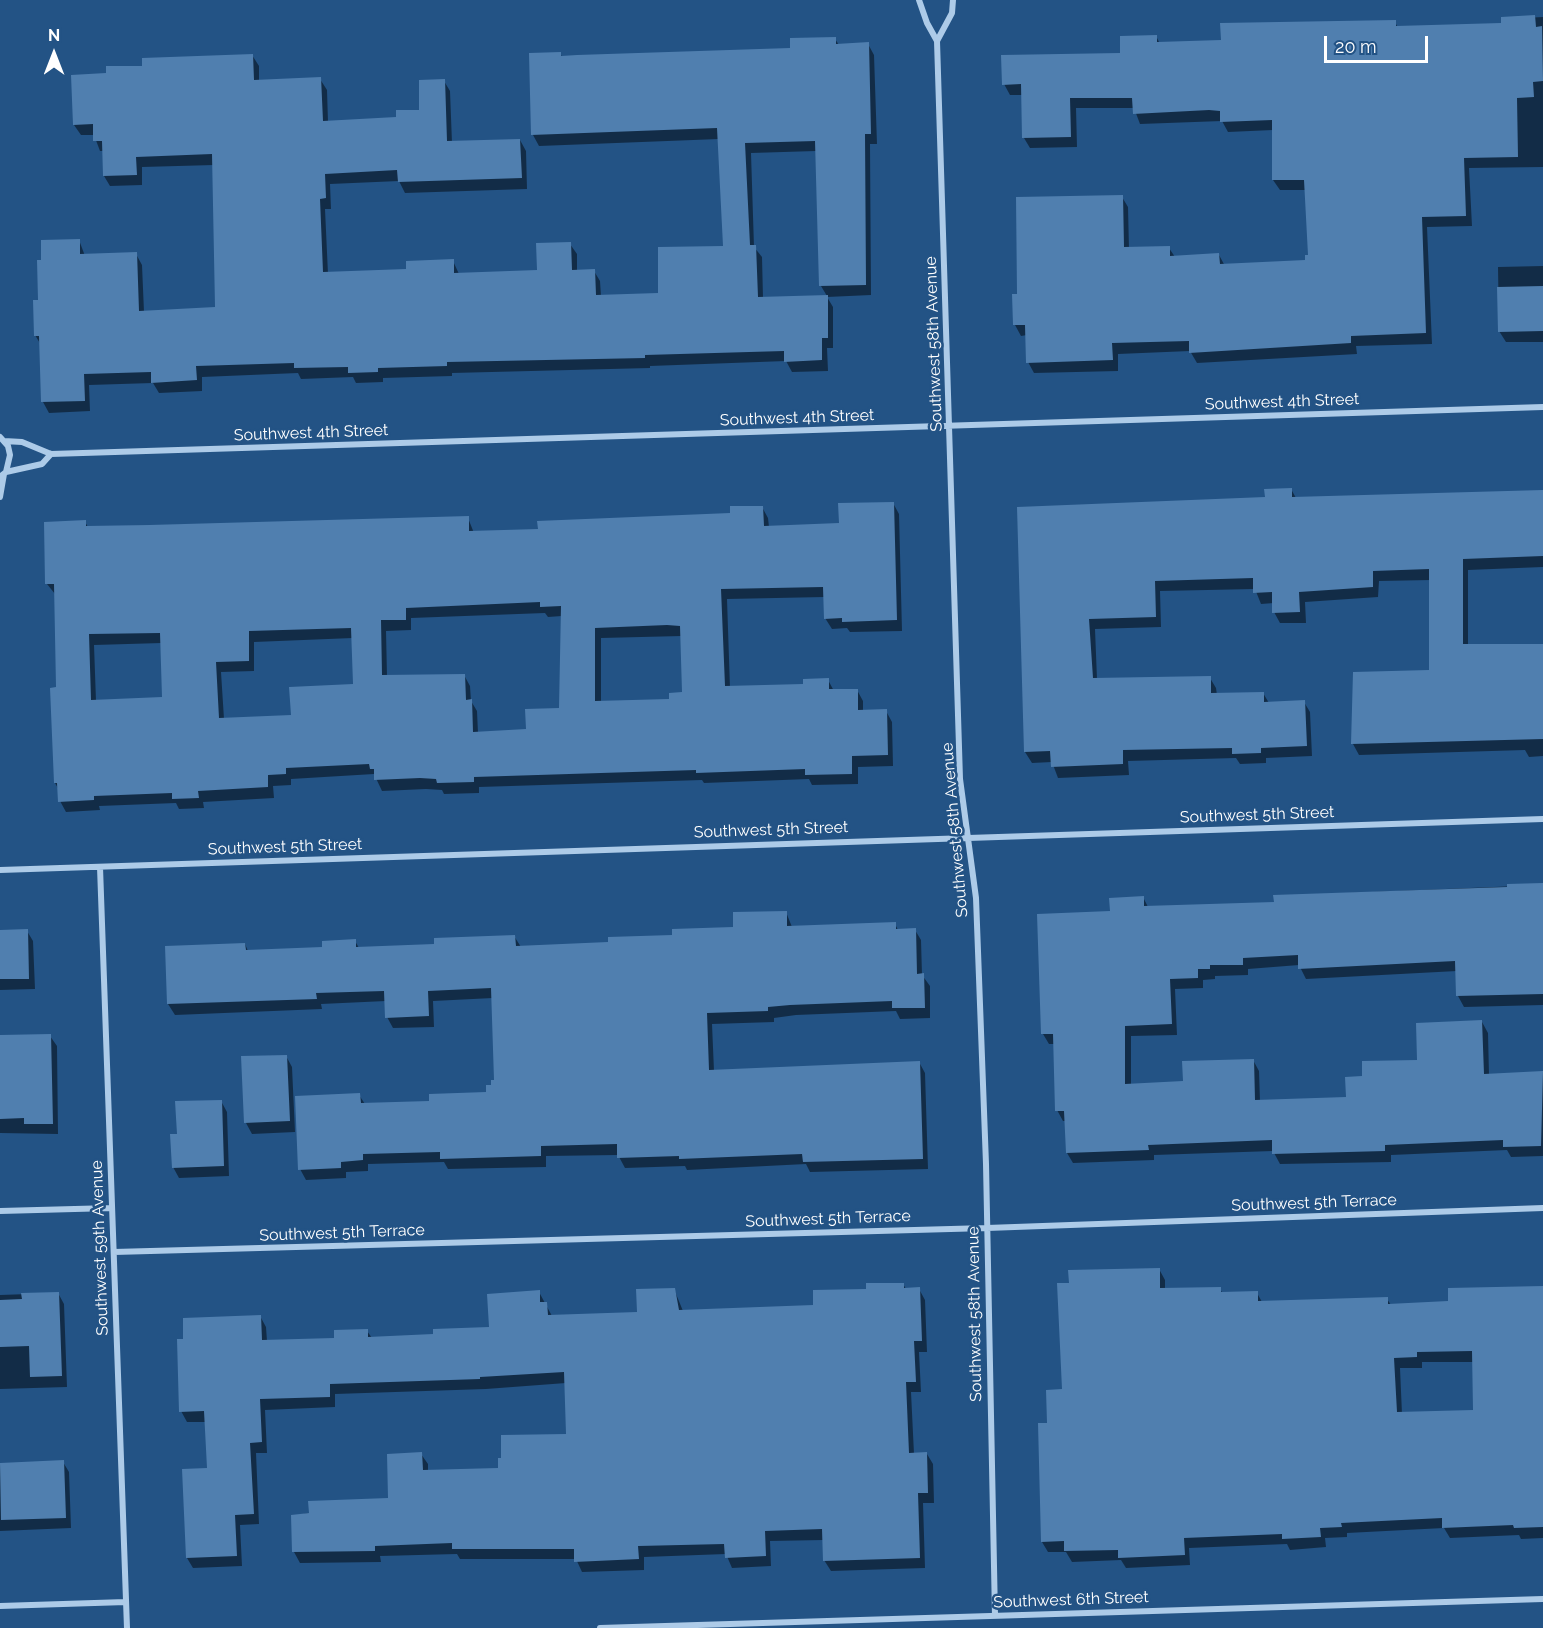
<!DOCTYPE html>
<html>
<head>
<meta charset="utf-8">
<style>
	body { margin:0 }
	#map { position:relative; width:1543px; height:1628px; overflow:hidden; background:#235385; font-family:Raleway,sans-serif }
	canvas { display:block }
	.north { position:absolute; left:24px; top:24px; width:60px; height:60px; -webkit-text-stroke:4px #235385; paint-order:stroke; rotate:0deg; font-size:16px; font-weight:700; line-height:24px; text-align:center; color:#fff }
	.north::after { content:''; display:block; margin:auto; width:21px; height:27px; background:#fff; clip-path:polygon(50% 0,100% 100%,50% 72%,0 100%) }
	.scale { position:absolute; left:1324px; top:36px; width:104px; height:27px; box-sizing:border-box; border:3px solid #fff; border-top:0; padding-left:8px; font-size:18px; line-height:21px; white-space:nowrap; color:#fff; -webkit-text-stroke:4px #235385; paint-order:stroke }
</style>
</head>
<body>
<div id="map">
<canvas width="1543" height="1628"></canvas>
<div class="north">N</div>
<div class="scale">20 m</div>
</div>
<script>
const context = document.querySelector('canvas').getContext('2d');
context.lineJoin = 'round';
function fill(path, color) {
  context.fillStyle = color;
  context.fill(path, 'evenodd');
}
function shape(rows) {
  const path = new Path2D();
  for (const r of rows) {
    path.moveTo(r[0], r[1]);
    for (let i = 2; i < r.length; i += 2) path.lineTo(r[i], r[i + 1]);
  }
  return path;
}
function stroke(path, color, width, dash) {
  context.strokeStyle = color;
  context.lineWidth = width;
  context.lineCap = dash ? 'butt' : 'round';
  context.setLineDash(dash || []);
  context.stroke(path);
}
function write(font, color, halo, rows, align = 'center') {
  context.font = font + ' Raleway,sans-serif';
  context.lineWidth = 5;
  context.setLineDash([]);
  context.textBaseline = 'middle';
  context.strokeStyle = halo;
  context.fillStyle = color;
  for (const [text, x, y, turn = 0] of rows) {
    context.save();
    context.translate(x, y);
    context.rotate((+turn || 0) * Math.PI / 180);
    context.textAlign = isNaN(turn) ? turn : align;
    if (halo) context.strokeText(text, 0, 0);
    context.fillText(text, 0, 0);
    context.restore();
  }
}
const shadow = shape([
	[1543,17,1543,167,1469,168,1472,226,1427,227,1432,344,1356,346,1357,354,1197,363,1190,351,1118,354,1118,371,1034,373,1028,362,1027,335,1021,336,1015,325,1019,296,1122,197,1128,207,1129,249,1169,248,1175,257,1219,255,1225,266,1307,261,1309,256,1306,190,1280,190,1273,180,1273,130,1228,132,1222,121,1140,124,1134,108,1076,108,1077,147,1030,148,1024,138,1023,95,1010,95,1004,84,1122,55,1156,36,1160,44,1222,42,1395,22,1398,28,1503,24,1503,19],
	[835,39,839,45,868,44,874,55,877,144,870,144,871,295,827,297,833,307,833,348,827,348,828,371,792,372,786,361,650,366,650,368,452,373,452,376,383,378,383,382,356,383,353,377,301,379,298,373,202,377,202,391,159,393,153,383,89,385,90,411,49,413,43,402,41,345,35,335,40,301,79,240,85,256,136,254,142,265,144,312,217,308,214,165,142,167,142,185,110,186,104,176,104,151,100,151,94,135,81,135,74,125,108,75,144,67,252,55,259,66,259,81,320,79,327,90,328,122,397,118,421,111,444,81,450,91,452,143,520,140,526,151,527,189,405,193,399,181,330,184,331,209,325,209,328,274,407,271,453,261,459,274,538,271,570,244,577,254,577,271,594,271,600,281,601,296,660,295,725,247,719,139,539,146,533,135,531,54,560,53,562,57,791,49],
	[816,151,821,286,827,296,763,298,762,257,754,247,751,153],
	[1543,266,1543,342,1506,342,1499,331,1498,267],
	[1291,489,1296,498,1543,491,1543,567,1468,570,1468,646,1543,646,1543,756,1529,757,1525,750,1359,755,1353,744,1354,673,1431,672,1431,580,1379,581,1378,597,1305,602,1306,623,1280,623,1274,612,1274,603,1261,604,1255,589,1160,591,1161,627,1095,629,1097,679,1210,678,1216,688,1217,695,1263,693,1269,703,1304,702,1310,712,1312,756,1266,758,1266,763,1240,764,1236,758,1128,761,1129,775,1058,778,1052,762,1032,763,1025,752,1018,508,1266,499],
	[893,503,899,514,902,631,850,632,847,628,832,629,825,618,825,597,727,599,730,688,804,685,828,680,834,691,857,690,863,701,863,711,886,711,892,722,893,766,858,767,858,784,812,785,809,779,704,783,702,780,479,787,479,793,444,794,442,790,426,789,382,791,374,774,291,779,291,785,273,786,274,798,203,802,204,808,179,809,176,803,99,806,100,810,66,812,60,801,59,790,55,783,58,689,55,594,47,584,85,522,88,527,468,518,474,533,539,531,732,515,762,507,768,518,769,527,841,524],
	[545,613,548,617,562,616,560,709,527,731,478,733,477,711,471,701,470,686,464,675,387,676,386,631,411,630,411,618],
	[682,636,683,694,671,700,601,702,601,638],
	[353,638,354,685,293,717,224,719,221,672,254,671,254,642],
	[162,643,164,699,96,701,94,645],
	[1543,885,1543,1005,1464,1007,1458,996,1457,971,1306,979,1299,965,1248,969,1248,975,1215,976,1215,979,1203,980,1203,988,1175,989,1177,1035,1131,1036,1131,1085,1184,1082,1253,1060,1259,1071,1260,1101,1347,1098,1364,1078,1419,1061,1482,1022,1488,1033,1489,1075,1543,1072,1543,1156,1511,1157,1507,1150,1391,1155,1391,1162,1280,1164,1273,1151,1154,1155,1154,1160,1073,1163,1067,1153,1066,1121,1063,1121,1057,1110,1055,1044,1049,1044,1043,1034,1111,912,1143,897,1148,907,1275,904,1275,896],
	[786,912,792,927,895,924,898,930,915,930,921,940,922,975,930,986,930,1018,900,1019,896,1011,796,1015,774,1018,774,1022,712,1024,714,1071,919,1062,925,1073,928,1169,810,1172,806,1164,687,1170,685,1166,625,1168,618,1155,546,1156,546,1167,448,1169,444,1162,368,1164,368,1171,346,1172,346,1178,306,1180,300,1169,359,1095,365,1104,431,1103,488,1093,495,1082,493,998,433,1001,434,1027,393,1028,387,1017,386,1001,321,1004,322,1009,175,1015,168,1004,245,944,248,951,324,948,355,941,359,948,435,945,514,936,521,947,609,944,735,929],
	[27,931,33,941,35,989,0,990,0,932],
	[50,1036,57,1046,58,1134,0,1133,0,1037],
	[286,1056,292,1067,295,1132,252,1134,246,1123],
	[221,1101,227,1112,229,1176,179,1178,173,1167,178,1136],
	[1159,1269,1165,1280,1165,1290,1220,1289,1223,1294,1257,1293,1262,1302,1387,1299,1391,1305,1450,1303,1543,1286,1543,1538,1521,1539,1519,1535,1450,1538,1444,1528,1347,1533,1347,1537,1325,1538,1326,1547,1290,1550,1287,1544,1189,1548,1190,1565,1126,1568,1121,1560,1072,1562,1066,1552,1048,1552,1042,1542,1049,1424,1064,1391,1070,1284],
	[1422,1362,1474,1362,1475,1412,1402,1414,1400,1368,1422,1368],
	[903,1284,906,1289,919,1289,925,1300,927,1352,919,1352,921,1392,911,1392,914,1454,927,1454,933,1464,934,1503,923,1503,925,1568,831,1571,824,1560,824,1540,770,1541,771,1566,732,1568,726,1554,644,1557,644,1570,582,1572,576,1559,460,1559,457,1554,380,1556,381,1562,300,1563,294,1552,292,1516,389,1499,421,1454,428,1464,428,1472,500,1469,567,1436,566,1383,486,1389,335,1394,335,1407,265,1410,267,1453,256,1453,259,1524,240,1525,242,1566,193,1568,187,1558,209,1470,206,1422,187,1422,181,1411,260,1316,266,1327,267,1341,335,1339,367,1331,372,1338,434,1336,490,1329,539,1292,552,1316,639,1313,674,1289,683,1311,815,1306,868,1290],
	[58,1293,64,1304,67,1387,0,1389,0,1295],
	[63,1462,69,1472,71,1528,0,1531,0,1464]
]);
const building = shape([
	[1535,15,1536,27,1542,26,1543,81,1533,82,1534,97,1517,98,1518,157,1464,158,1466,216,1422,217,1426,333,1351,336,1351,343,1189,353,1189,341,1112,343,1113,360,1026,363,1025,325,1013,325,1012,294,1017,294,1016,197,1123,195,1124,247,1170,246,1170,256,1219,253,1220,264,1305,260,1305,255,1308,255,1304,180,1272,180,1272,120,1220,122,1220,111,1209,110,1133,114,1132,98,1070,98,1071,137,1022,138,1021,84,1002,85,1001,55,1120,53,1120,36,1157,35,1157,42,1221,40,1220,23,1396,20,1396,26,1501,23,1501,17],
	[836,37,836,44,869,42,871,134,865,134,866,285,819,286,815,141,745,143,750,245,756,245,758,297,828,295,828,338,822,338,822,360,784,362,784,351,645,355,645,358,447,362,447,366,378,368,378,372,348,373,348,367,294,368,294,363,196,366,197,380,151,383,151,372,84,374,85,401,41,402,39,336,34,336,33,300,38,300,37,260,41,260,41,240,80,239,80,254,137,252,139,311,215,307,212,154,136,157,137,175,103,176,102,141,93,141,93,124,73,125,71,75,106,73,106,66,142,66,142,58,253,54,254,80,321,77,323,121,396,117,396,110,419,110,419,80,445,79,447,141,520,139,522,178,398,182,397,170,325,174,326,198,320,199,323,272,406,269,406,261,454,259,454,273,537,270,536,243,571,242,572,270,595,269,596,295,658,293,658,247,723,246,717,128,531,135,529,53,561,52,561,56,577,55,790,48,790,38],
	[1543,286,1543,331,1498,332,1497,287],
	[1292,488,1292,497,1543,490,1543,556,1463,559,1463,644,1543,644,1543,739,1351,744,1353,672,1429,670,1429,569,1373,571,1373,587,1299,592,1300,612,1272,613,1272,592,1253,593,1253,578,1155,581,1156,617,1089,619,1093,678,1211,676,1211,693,1264,692,1264,702,1305,700,1307,746,1261,748,1261,753,1232,754,1232,748,1123,750,1123,764,1051,767,1050,751,1024,752,1017,507,1265,497,1264,489],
	[894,502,897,620,842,622,842,618,824,619,823,587,721,589,725,686,803,684,803,679,829,678,829,689,858,689,858,710,887,709,888,755,852,756,852,774,805,775,805,769,696,773,696,770,474,777,474,782,437,783,436,779,420,778,374,780,374,769,370,769,369,764,286,768,286,774,268,775,268,787,198,791,199,798,172,799,172,793,94,796,94,800,58,802,57,783,54,783,50,688,56,687,54,584,45,584,44,522,86,520,86,526,149,525,469,516,469,531,538,529,537,521,730,513,730,506,763,506,764,526,839,523,838,503],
	[540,602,540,607,561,606,559,708,525,709,526,729,473,732,472,699,466,700,465,674,382,675,381,620,406,620,406,608],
	[667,625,680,626,682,692,669,693,669,699,595,701,595,628],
	[351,628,353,684,289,687,291,715,219,718,216,662,249,661,249,631],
	[160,633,162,697,91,700,89,634],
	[1543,883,1543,994,1456,996,1455,961,1298,969,1298,955,1243,958,1243,965,1210,965,1210,969,1198,969,1198,978,1170,979,1172,1024,1125,1026,1125,1084,1183,1081,1182,1061,1254,1059,1255,1100,1346,1097,1345,1077,1362,1076,1362,1061,1417,1060,1416,1023,1482,1020,1484,1074,1543,1071,1541,1146,1503,1147,1503,1140,1385,1145,1385,1151,1272,1154,1272,1140,1148,1145,1149,1150,1066,1153,1064,1111,1055,1111,1053,1034,1041,1034,1037,914,1110,911,1109,898,1144,896,1144,906,1274,902,1273,895,1507,887,1507,884],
	[787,911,787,926,896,922,896,929,916,928,917,974,924,973,925,1008,892,1008,892,1001,790,1005,768,1007,768,1011,707,1013,709,1070,920,1061,923,1159,803,1162,802,1154,679,1159,679,1156,617,1158,617,1144,541,1146,541,1156,440,1159,440,1152,363,1154,363,1160,341,1162,341,1168,298,1170,295,1096,360,1093,361,1103,429,1101,429,1094,486,1092,486,1085,491,1085,491,1080,494,1080,491,988,428,991,429,1016,385,1018,384,991,316,993,317,999,167,1004,165,946,245,943,246,950,322,947,322,941,356,939,356,947,434,944,434,938,515,935,516,946,608,942,608,937,672,935,672,929,733,927,733,912],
	[28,929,29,979,0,979,0,930],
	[51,1034,53,1124,24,1124,24,1118,0,1119,0,1035],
	[287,1055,290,1121,244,1123,241,1056],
	[222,1100,224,1166,172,1168,170,1134,177,1134,175,1101],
	[1160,1268,1160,1288,1221,1287,1221,1292,1258,1291,1258,1301,1388,1297,1388,1304,1448,1301,1448,1288,1543,1286,1543,1527,1514,1528,1513,1525,1442,1528,1442,1518,1341,1523,1342,1527,1320,1528,1321,1537,1282,1539,1282,1534,1184,1538,1185,1555,1118,1558,1118,1550,1064,1551,1064,1541,1041,1542,1038,1423,1047,1423,1046,1390,1062,1389,1057,1283,1069,1283,1068,1270],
	[1472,1351,1473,1410,1397,1412,1394,1358,1417,1357,1417,1352],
	[866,1283,904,1283,904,1288,920,1287,922,1341,914,1341,916,1382,906,1382,909,1453,927,1452,928,1493,918,1493,920,1558,823,1561,822,1529,765,1531,766,1556,725,1558,724,1544,638,1546,639,1559,574,1562,574,1549,452,1549,452,1543,375,1546,375,1551,292,1552,291,1515,309,1513,308,1501,388,1498,387,1454,422,1452,423,1470,498,1468,498,1458,501,1458,501,1435,566,1434,564,1372,480,1377,480,1379,330,1384,330,1397,260,1399,262,1442,250,1443,254,1514,235,1515,237,1556,186,1558,182,1469,207,1468,204,1411,179,1412,177,1339,183,1339,183,1318,261,1315,262,1340,334,1338,334,1330,368,1329,368,1337,433,1334,433,1329,489,1327,487,1294,540,1290,540,1302,547,1302,548,1315,637,1312,636,1289,675,1288,679,1310,813,1305,813,1290,866,1289],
	[59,1292,62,1376,30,1377,29,1346,0,1347,0,1300,22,1299,21,1293],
	[64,1460,66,1518,1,1520,0,1463]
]);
const street = shape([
	[919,0,927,23,937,41,960,779,976,898,986,1164,995,1616],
	[937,41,952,13,953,0],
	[0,437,8,446,10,455,6,472,0,477],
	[4,441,22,442,51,454,1543,407],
	[6,472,42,464,51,454],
	[0,497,4,474],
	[100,867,127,1628],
	[0,870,1543,819],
	[0,1211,112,1208],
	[114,1252,987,1228,1543,1208],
	[0,1606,126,1602],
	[600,1628,1543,1599]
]);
const streetNames = [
	["Southwest 58th Avenue",934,344,-92],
	["Southwest 4th Street",1282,402,-2],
	["Southwest 4th Street",797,418,-2],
	["Southwest 4th Street",311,433,-2],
	["Southwest 5th Street",1257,815,-2],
	["Southwest 5th Street",771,830,-2],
	["Southwest 58th Avenue",955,830,-95],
	["Southwest 5th Street",285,847,-2],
	["Southwest 5th Terrace",1314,1203,-2],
	["Southwest 5th Terrace",828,1219,-2],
	["Southwest 5th Terrace",342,1233,-2],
	["Southwest 59th Avenue",100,1248,-92],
	["Southwest 58th Avenue",975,1314,-91],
	["Southwest 6th Street",1071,1600,-2]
];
fill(shadow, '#0007');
fill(building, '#507faf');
stroke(street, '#adcbe8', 6);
write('16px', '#fff', '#235385', streetNames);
</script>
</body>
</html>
